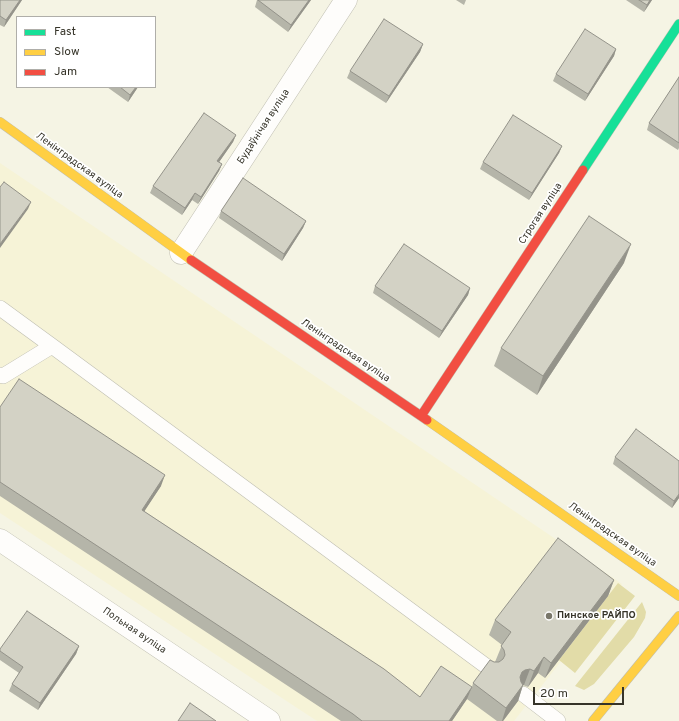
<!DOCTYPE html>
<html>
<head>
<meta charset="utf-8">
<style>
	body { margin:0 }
	#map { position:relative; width:679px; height:721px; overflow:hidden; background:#f5f4e4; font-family:Overpass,sans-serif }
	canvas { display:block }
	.legend { position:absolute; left:16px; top:16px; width:140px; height:72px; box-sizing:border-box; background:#fff; border:1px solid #afaea9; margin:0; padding:5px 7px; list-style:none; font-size:12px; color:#363429 }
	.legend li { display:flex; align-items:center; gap:8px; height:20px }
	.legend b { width:20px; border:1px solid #afaea9 }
	.scale { position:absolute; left:533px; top:687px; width:91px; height:18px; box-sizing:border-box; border:2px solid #363429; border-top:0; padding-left:5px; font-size:12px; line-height:14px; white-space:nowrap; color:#363429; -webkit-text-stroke:3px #fff; paint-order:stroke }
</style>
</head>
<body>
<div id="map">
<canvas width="679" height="721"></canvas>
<ul class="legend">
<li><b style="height:5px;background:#16e098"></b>Fast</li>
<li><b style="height:5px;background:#ffcf43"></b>Slow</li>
<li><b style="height:5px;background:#f24e42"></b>Jam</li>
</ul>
<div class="scale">20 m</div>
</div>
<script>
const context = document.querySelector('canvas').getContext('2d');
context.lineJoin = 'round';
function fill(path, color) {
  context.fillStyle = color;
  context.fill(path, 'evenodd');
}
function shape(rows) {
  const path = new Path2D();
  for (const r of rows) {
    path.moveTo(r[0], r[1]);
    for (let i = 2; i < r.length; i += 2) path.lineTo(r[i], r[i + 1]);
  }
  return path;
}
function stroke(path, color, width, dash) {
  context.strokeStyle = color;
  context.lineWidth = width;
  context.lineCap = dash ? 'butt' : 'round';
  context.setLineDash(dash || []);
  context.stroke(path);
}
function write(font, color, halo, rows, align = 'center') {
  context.font = font + ' Overpass,sans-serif';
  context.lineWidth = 3.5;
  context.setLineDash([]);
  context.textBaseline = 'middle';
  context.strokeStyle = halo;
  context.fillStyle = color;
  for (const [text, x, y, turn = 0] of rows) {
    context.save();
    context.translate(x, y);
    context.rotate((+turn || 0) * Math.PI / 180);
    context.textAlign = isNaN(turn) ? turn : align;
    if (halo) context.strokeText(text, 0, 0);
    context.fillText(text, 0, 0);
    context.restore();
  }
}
const built = shape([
	[0,163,622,584,514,721,317,721,0,513]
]);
const green = shape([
	[618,583,635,596,575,673,559,660],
	[642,602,646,612,645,618,634,637,594,684,584,690,575,686]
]);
const lane = shape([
	[0,308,52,346,490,669],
	[0,375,3,376,52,346],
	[523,694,558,721]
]);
const street = shape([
	[181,253,346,0],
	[0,540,269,721]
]);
const fast = shape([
	[583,170,679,24]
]);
const slow = shape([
	[0,122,191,260],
	[427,420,679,596],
	[593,721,679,616]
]);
const jam = shape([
	[191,260,427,420],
	[421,416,583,170]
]);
const wall = shape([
	[0,0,22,0,4,27,0,25],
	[257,0,311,0,288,32,255,7],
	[456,0,466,0,464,5],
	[626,0,652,0,644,12],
	[423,44,420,52,386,103,347,78,350,71],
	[616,49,614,56,585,101,553,81,556,74],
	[679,77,679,148,678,150,647,130,649,123],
	[107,87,138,87,128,102],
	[236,135,233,142,219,162,222,164,219,171,198,204,192,200,182,215,150,193,153,186],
	[562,146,559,153,529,200,480,169,483,162],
	[221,211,306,221,303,228,282,261,219,218],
	[624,263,537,395,494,366,501,348],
	[375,286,470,288,468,295,439,338,373,293],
	[0,407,161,486,144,511,420,697,472,687,473,683,494,662,495,662,502,645,489,635,495,620,614,580,608,596,545,678,538,673,528,687,523,685,518,701,503,721,497,721,467,699,452,721,341,721,0,496],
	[615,457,679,498,672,508,613,464],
	[79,646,76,654,38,710,9,691,12,684,19,673,0,660,0,651]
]);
const shadedWall = shape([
	[20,0,22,0,4,27,6,20],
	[309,0,311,0,288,32,291,25],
	[650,0,652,0,644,12,647,5],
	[423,44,420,52,386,103,389,96],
	[616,49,614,56,585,101,588,94],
	[136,87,138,87,128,102,130,95],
	[236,135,233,142,215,168,217,161],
	[562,146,559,153,529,200,532,193],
	[222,164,219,171,198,204,201,197],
	[195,193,192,200,182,215,185,208],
	[31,202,28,209,0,248,0,244],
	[306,221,303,228,282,261,284,254],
	[631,244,624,263,537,395,543,376],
	[470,288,468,295,439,338,442,331],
	[165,475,161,486,138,521,142,510],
	[679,494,679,498,672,508,674,501],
	[614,580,608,596,545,678,551,663],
	[79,646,76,654,38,710,40,703],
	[544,657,538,673,528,687,534,671],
	[530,669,524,685,519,686,516,688,522,672,525,670],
	[523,685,518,701,503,721,502,721,506,708],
	[472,687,467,699,452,721,449,721]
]);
const building = shape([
	[0,0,20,0,6,20,0,16,0,0],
	[258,0,309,0,291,25,258,0],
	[639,0,650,0,647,5,639,0],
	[384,19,423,44,389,96,350,71,384,19],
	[585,29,616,49,588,94,556,74,585,29],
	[679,77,679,143,649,123,679,77],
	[120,87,136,87,130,95,120,87],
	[204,113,236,135,217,161,222,164,201,197,195,193,185,208,153,186,204,113],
	[513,115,562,146,532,193,483,162,513,115],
	[243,178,306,221,284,254,221,211,243,178],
	[4,182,31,202,0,244,0,187,4,182],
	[589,216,631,244,543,376,501,348,589,216],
	[404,244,470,288,442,331,375,286,404,244],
	[19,379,165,475,142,510,384,669,420,697,441,666,472,687,449,721,362,721,353,714,0,482,0,407,19,379],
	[636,429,679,461,679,494,674,501,615,457,636,429],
	[558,538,614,580,551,663,544,657,534,671,530,669,525,670,522,672,520,677,521,682,523,685,506,708,473,683,490,660,494,662,499,662,503,659,505,655,504,650,501,646,511,632,495,620,558,538],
	[27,611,79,646,40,703,12,684,23,667,0,651,0,649,27,611],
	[190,703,216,721,178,721,190,703]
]);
const markers = [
	[549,616,4,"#79776a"]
];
const streetNames = [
	["Будаўнічая вуліца",264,127,-57],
	["Ленінградская вуліца",79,166,36],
	["Строгая вуліца",541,214,-57],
	["Ленінградская вуліца",345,351,34],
	["Ленінградская вуліца",612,535,35],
	["Польная вуліца",134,631,34]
];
const poiNames = [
	["Пинское РАЙПО",557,616]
];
fill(built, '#f6f3d7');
fill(green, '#e2dca8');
stroke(lane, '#bfbeb1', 16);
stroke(street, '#bfbeb1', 23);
stroke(fast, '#bfbeb1', 10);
stroke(slow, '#bfbeb1', 10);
stroke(jam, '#bfbeb1', 10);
stroke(lane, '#fefdfb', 15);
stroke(street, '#fefdfb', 22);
stroke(fast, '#16e098', 9);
stroke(slow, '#ffcf43', 9);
stroke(jam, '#f24e42', 9);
fill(wall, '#b5b5a9');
fill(shadedWall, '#94938a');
fill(building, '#d3d2c5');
stroke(building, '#94938a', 1);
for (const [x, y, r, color] of markers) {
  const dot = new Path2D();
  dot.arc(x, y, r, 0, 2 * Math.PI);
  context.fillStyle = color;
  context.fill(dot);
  stroke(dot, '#fff', 1.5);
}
write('10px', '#363429', '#fff', streetNames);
write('bold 10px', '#363429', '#fff', poiNames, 'left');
</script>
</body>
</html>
